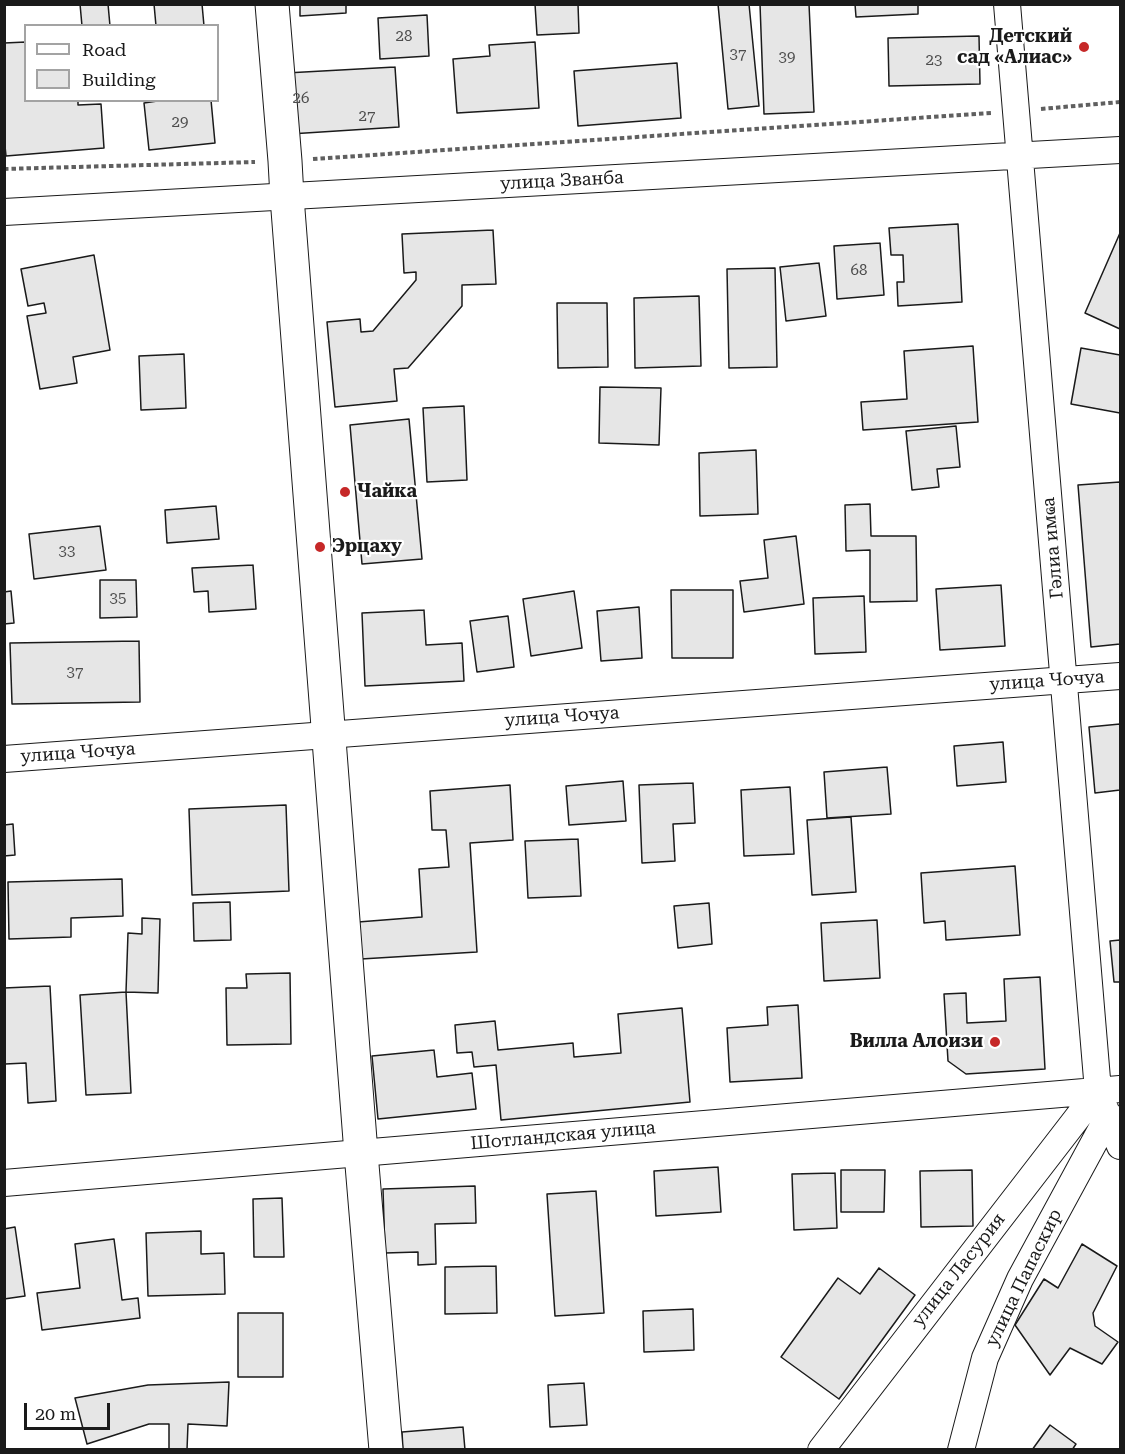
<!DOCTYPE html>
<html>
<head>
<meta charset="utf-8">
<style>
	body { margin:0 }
	#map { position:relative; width:1125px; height:1454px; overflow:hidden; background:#fff; font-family:"Roboto Serif",serif }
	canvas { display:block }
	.frame { position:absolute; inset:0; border:6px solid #1a1a1a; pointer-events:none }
	.legend { position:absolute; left:24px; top:24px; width:195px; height:78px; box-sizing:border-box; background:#fff; border:2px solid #a3a3a3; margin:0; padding:8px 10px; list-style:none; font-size:18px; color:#1a1a1a }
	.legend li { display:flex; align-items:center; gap:12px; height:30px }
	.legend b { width:30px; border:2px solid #a3a3a3 }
	.scale { position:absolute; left:24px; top:1403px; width:86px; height:27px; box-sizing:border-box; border:3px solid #1a1a1a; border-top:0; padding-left:8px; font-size:18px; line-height:21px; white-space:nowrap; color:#1a1a1a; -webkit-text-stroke:4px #fff; paint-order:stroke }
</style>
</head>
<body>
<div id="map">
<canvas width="1125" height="1454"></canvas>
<div class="frame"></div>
<ul class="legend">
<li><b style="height:8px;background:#fff"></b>Road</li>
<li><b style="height:16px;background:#e6e6e6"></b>Building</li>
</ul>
<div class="scale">20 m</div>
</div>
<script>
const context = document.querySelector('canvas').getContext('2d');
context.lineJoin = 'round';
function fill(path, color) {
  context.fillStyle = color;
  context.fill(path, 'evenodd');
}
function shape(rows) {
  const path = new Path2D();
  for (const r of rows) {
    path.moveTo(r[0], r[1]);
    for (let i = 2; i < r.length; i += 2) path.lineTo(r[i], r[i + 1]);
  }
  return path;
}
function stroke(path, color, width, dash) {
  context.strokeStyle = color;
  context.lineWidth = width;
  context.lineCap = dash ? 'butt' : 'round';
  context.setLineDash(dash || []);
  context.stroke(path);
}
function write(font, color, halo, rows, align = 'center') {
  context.font = font + ' "Roboto Serif",serif';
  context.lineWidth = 4.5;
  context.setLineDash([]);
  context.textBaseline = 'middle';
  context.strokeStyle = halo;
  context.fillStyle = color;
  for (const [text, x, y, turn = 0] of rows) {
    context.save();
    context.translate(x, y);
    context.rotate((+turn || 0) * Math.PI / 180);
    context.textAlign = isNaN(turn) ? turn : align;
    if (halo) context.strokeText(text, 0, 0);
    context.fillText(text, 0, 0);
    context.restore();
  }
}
const building = shape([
	[80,4,108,4,110,26,82,26,80,4],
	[154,4,202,4,204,26,156,26,154,4],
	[300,4,346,4,346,13,300,16,300,4],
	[535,4,578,4,579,33,537,35,535,4],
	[718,4,749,4,759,106,728,109,718,4],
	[760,4,809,4,814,112,764,114,760,4],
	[855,4,918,4,918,14,856,17,855,4],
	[427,15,429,56,380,59,378,18,427,15],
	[979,36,980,84,889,86,888,38,979,36],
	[26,42,26,100,78,100,78,105,101,104,104,148,6,156,4,136,4,43,26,42],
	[535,42,539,108,457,113,453,59,490,56,489,45,535,42],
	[677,63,681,118,578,126,574,71,677,63],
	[395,67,399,127,290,134,286,73,395,67],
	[211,100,215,143,149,150,144,103,164,100,211,100],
	[958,224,962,302,898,306,897,282,904,282,903,255,891,255,889,228,958,224],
	[493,230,496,284,462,285,462,306,408,368,394,369,397,401,335,407,327,322,360,319,361,332,373,331,416,280,416,272,404,273,402,234,493,230],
	[1120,233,1120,329,1085,313,1120,233],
	[880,243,884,295,837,299,834,246,880,243],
	[94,255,110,350,73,357,77,383,40,389,27,316,46,313,44,303,28,306,21,269,94,255],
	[819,263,826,316,786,321,780,267,819,263],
	[775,268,777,367,729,368,727,269,775,268],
	[699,296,701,366,635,368,634,298,699,296],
	[557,303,607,303,608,367,558,368,557,303],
	[973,346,978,422,863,430,861,402,907,399,904,351,973,346],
	[1081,348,1120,355,1120,413,1071,404,1081,348],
	[184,354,186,408,141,410,139,356,184,354],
	[600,387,661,388,659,445,599,443,600,387],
	[464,406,467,480,427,482,423,408,464,406],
	[409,419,422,559,362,564,350,425,409,419],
	[956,426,960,467,937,469,939,487,912,490,906,431,956,426],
	[756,450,758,514,700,516,699,453,756,450],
	[1120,482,1120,644,1091,647,1078,485,1120,482],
	[870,504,871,536,916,536,917,601,870,602,870,550,846,551,845,505,870,504],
	[216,506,219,539,167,543,165,510,216,506],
	[100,526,106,570,34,579,29,534,100,526],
	[796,536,804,604,744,612,740,581,768,578,764,540,796,536],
	[253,565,256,609,209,612,208,591,194,592,192,568,253,565],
	[100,580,136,580,137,617,100,618,100,580],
	[1001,585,1005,646,940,650,936,589,1001,585],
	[671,590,733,590,733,658,672,658,671,590],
	[11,591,14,623,4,624,4,592,11,591],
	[574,591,582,648,531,656,523,599,574,591],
	[864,596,866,652,815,654,813,598,864,596],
	[639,607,642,658,601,661,597,611,639,607],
	[424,610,426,645,462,643,464,681,365,686,362,613,424,610],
	[508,616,514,667,477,672,470,621,508,616],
	[139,641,140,702,12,704,10,643,139,641],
	[1120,724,1120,790,1095,793,1089,727,1120,724],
	[1003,742,1006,782,957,786,954,746,1003,742],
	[887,767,891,814,827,818,824,772,887,767],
	[623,781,626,821,569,825,566,786,623,781],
	[693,783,695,823,673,824,675,861,642,863,639,785,693,783],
	[510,785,513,840,470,843,477,952,361,959,358,922,422,917,419,869,449,867,446,830,432,830,430,791,510,785],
	[790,787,794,854,744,856,741,790,790,787],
	[286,805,289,891,192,895,189,809,286,805],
	[851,817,856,892,812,895,807,820,851,817],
	[13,824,15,855,4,856,4,825,13,824],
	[578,839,581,896,528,898,525,841,578,839],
	[1015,866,1020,935,946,940,945,921,924,923,921,873,1015,866],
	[122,879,123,916,71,918,71,937,9,939,8,882,122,879],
	[230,902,231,940,194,941,193,903,230,902],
	[709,903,712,944,678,948,674,906,709,903],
	[142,918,160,919,158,993,126,992,128,933,142,934,142,918],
	[877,920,880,978,824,981,821,923,877,920],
	[1120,940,1120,982,1114,982,1110,941,1120,940],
	[290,973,291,1044,227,1045,226,988,247,988,246,974,290,973],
	[1040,977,1045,1069,966,1074,948,1061,944,994,966,993,967,1023,1006,1021,1004,979,1040,977],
	[50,986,56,1101,28,1103,26,1063,5,1064,4,988,50,986],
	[126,992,131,1093,86,1095,80,995,126,992],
	[798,1005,802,1078,730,1082,727,1028,768,1025,767,1007,798,1005],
	[682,1008,690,1102,501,1120,496,1065,474,1067,472,1052,457,1053,455,1025,495,1021,498,1050,573,1043,574,1057,621,1053,618,1014,682,1008],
	[434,1050,437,1077,472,1073,476,1109,378,1119,372,1056,434,1050],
	[718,1167,721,1212,656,1216,654,1171,718,1167],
	[841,1170,885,1170,884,1212,841,1212,841,1170],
	[972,1170,973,1226,921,1227,920,1171,972,1170],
	[835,1173,837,1228,794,1230,792,1174,835,1173],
	[475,1186,476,1223,435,1224,436,1264,418,1265,418,1252,385,1253,383,1189,475,1186],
	[596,1191,604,1313,555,1316,547,1194,596,1191],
	[282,1198,284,1257,254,1257,253,1199,282,1198],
	[15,1227,25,1296,4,1299,4,1229,15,1227],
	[201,1231,201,1254,224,1253,225,1294,148,1296,146,1233,201,1231],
	[114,1239,122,1300,138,1298,140,1318,42,1330,37,1293,80,1288,75,1244,114,1239],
	[1082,1244,1117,1266,1093,1313,1095,1326,1118,1342,1102,1364,1070,1348,1050,1375,1015,1325,1044,1279,1058,1288,1082,1244],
	[496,1266,497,1313,445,1314,445,1267,496,1266],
	[879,1268,915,1295,839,1399,781,1357,838,1278,860,1294,879,1268],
	[693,1309,694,1350,644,1352,643,1311,693,1309],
	[238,1313,283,1313,283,1377,238,1377,238,1313],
	[229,1382,227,1426,188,1424,187,1450,169,1450,169,1424,149,1424,87,1444,75,1398,148,1385,229,1382],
	[584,1383,587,1425,550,1427,548,1385,584,1383],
	[1050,1425,1076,1444,1072,1450,1032,1450,1050,1425],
	[463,1427,465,1450,403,1450,402,1432,463,1427]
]);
const path = shape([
	[1041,109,1120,102],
	[313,159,991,113],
	[4,169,255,162]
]);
const minor = shape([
	[1007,4,1098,1091,1120,1146],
	[4,212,1120,150],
	[4,759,1120,676],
	[4,1183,1120,1089],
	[821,1450,1098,1091],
	[961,1450,985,1358,1020,1279,1109,1115]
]);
const trunk = shape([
	[272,4,285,161,287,197,361,1153,386,1450]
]);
const markers = [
	[1084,47,6,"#c62828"],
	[345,492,6,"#c62828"],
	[320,547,6,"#c62828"],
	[995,1042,6,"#c62828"]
];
const numberNames = [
	["28",404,37],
	["37",738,55],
	["39",787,58],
	["23",934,61],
	["26",301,99],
	["27",367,117],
	["29",180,123],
	["68",859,271],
	["33",67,552],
	["35",118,599],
	["37",75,673]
];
const poiNames = [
	["Детский",1072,37],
	["сад «Алиас»",1072,58],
	["Чайка",357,492,"left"],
	["Эрцаху",332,547,"left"],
	["Вилла Алоизи",983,1042]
];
const streetNames = [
	["улица Званба",562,181,-3],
	["Гәлиа имҩа",1053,548,-95],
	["улица Чочуа",1047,681,-4],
	["улица Чочуа",562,717,-4],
	["улица Чочуа",78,753,-4],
	["Шотландская улица",563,1136,-5],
	["улица Ласурия",959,1270,-52],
	["улица Папаскир",1024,1278,-64]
];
fill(building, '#e6e6e6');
stroke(building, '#1a1a1a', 1.5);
stroke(minor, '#1a1a1a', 28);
stroke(trunk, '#1a1a1a', 35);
stroke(path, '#5f5f5f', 4, [4.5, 3]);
stroke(minor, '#fff', 26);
stroke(trunk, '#fff', 33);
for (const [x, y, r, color] of markers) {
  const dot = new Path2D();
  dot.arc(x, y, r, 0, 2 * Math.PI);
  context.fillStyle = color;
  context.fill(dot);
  stroke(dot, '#fff', 2);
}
write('15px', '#4d4d4d', null, numberNames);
write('bold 18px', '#1a1a1a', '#fff', poiNames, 'right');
write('18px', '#1a1a1a', '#fff', streetNames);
</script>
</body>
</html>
